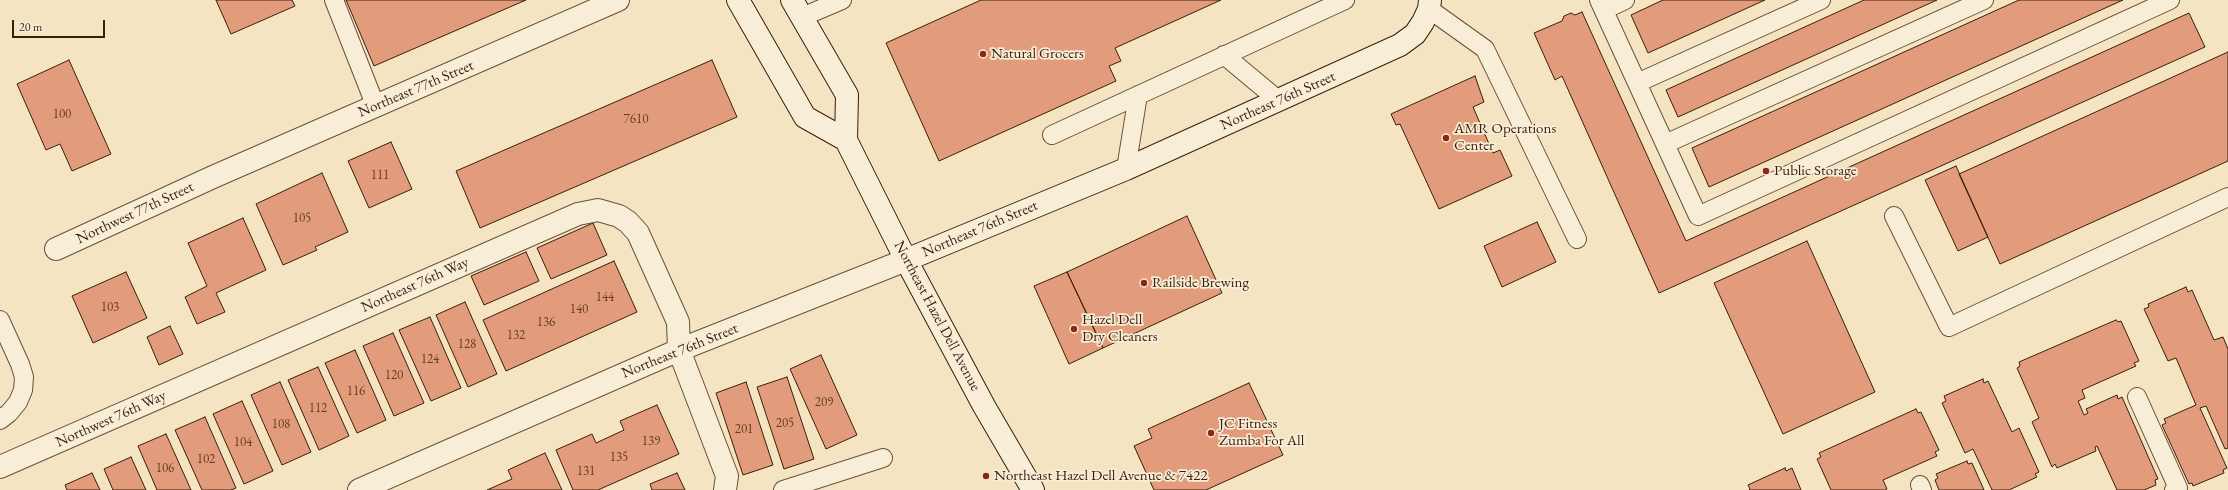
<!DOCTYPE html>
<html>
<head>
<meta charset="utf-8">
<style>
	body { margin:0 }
	#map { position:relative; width:2228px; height:490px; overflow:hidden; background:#f5e4c2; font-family:"EB Garamond",serif }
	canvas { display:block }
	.scale { position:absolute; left:12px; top:20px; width:93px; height:18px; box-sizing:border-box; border:2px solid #3a1e0b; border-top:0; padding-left:5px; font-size:12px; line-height:14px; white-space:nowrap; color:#3a1e0b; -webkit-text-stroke:3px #f8edd7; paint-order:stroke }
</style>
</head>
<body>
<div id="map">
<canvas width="2228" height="490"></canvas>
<div class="scale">20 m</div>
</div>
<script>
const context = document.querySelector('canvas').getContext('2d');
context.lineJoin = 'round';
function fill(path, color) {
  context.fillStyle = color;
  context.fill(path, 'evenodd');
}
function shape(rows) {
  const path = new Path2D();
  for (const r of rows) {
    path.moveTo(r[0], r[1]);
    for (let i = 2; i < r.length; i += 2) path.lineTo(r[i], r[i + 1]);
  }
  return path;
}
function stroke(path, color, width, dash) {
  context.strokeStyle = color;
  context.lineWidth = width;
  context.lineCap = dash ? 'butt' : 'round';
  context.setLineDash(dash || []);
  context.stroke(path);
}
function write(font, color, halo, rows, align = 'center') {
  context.font = font + ' "EB Garamond",serif';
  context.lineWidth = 3.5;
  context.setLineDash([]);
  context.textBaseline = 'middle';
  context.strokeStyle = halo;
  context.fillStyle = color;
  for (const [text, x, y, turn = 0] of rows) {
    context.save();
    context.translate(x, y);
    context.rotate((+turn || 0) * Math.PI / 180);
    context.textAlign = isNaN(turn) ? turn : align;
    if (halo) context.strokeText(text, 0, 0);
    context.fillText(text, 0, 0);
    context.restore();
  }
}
const building = shape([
	[216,0,292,0,295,6,231,34,216,0],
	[346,0,526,0,374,66,346,0],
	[981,0,1221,0,1115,48,1121,61,1109,66,1116,81,939,161,886,43,981,0],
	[1663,0,1765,0,1648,53,1631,15,1663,0],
	[1864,0,1937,0,1678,117,1666,90,1864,0],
	[2019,0,2123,0,1709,187,1692,148,2019,0],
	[1582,12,1686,241,2189,13,2205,47,1659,293,1562,76,1555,80,1534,33,1562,21,1564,16,1571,13,1575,15,1582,12],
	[2228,52,2228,161,2000,264,1959,174,2228,52],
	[69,60,111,154,72,171,60,144,46,150,17,84,69,60],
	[712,60,737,117,480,228,456,171,712,60],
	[1475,76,1484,102,1473,107,1493,153,1500,150,1512,176,1439,209,1400,124,1396,125,1391,114,1475,76],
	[391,142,412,189,369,208,348,161,391,142],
	[1956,166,1988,237,1958,251,1925,180,1956,166],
	[322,173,348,232,315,247,317,250,283,265,256,204,322,173],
	[1187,216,1222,293,1103,348,1067,272,1187,216],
	[243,218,266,270,216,293,225,312,197,324,185,297,207,286,188,243,243,218],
	[1537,222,1556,262,1502,287,1484,246,1537,222],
	[593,223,607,255,551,279,537,248,593,223],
	[1807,241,1875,392,1783,434,1714,283,1807,241],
	[526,252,539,281,484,305,471,276,526,252],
	[614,261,637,312,506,371,483,320,614,261],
	[126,272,147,318,93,343,72,296,126,272],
	[1067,272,1103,348,1069,364,1034,286,1067,272],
	[2186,287,2188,292,2192,290,2214,340,2223,337,2228,349,2228,448,2225,449,2206,406,2200,408,2227,468,2223,470,2224,473,2193,486,2192,483,2189,484,2162,425,2166,423,2164,419,2196,405,2176,358,2168,361,2144,309,2149,307,2148,304,2186,287],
	[465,302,497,374,468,387,436,315,465,302],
	[430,317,461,388,431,401,399,330,430,317],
	[2116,320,2118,322,2121,321,2139,361,2134,363,2136,366,2082,390,2085,398,2078,401,2084,415,2088,413,2086,409,2117,395,2118,399,2122,397,2158,479,2155,480,2156,485,2144,490,2117,490,2097,446,2095,447,2096,451,2057,468,2055,464,2052,467,2032,422,2039,418,2017,368,2020,366,2019,362,2116,320],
	[170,326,183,354,159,365,147,337,170,326],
	[393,333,424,403,394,416,363,346,393,333],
	[355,350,386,420,357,433,325,363,355,350],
	[821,355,857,435,826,449,790,369,821,355],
	[318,367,349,436,319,450,288,380,318,367],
	[787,377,814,459,784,469,757,387,787,377],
	[1983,379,1984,383,1988,381,2012,432,2019,428,2039,472,2035,474,2037,477,2009,490,1992,490,1973,449,1965,453,1942,403,1946,401,1944,396,1983,379],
	[280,382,311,452,282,465,251,395,280,382],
	[746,382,773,465,743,475,716,393,746,382],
	[1249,383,1283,455,1206,490,1154,490,1134,446,1152,438,1148,429,1249,383],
	[242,401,273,471,244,484,213,414,242,401],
	[657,405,679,454,598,490,573,490,556,450,592,434,596,443,624,430,620,421,657,405],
	[1916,409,1918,413,1921,412,1939,450,1935,452,1937,456,1883,480,1887,489,1885,490,1831,490,1817,459,1821,457,1819,453,1916,409],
	[205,417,236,488,231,490,202,490,175,430,205,417],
	[166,434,191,490,157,490,138,446,166,434],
	[545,453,562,490,487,490,512,479,508,470,545,453],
	[131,457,146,490,113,490,104,469,131,457],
	[1967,461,1968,464,1972,463,1984,490,1939,490,1935,480,1938,478,1936,474,1967,461],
	[1785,468,1786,471,1792,468,1801,490,1749,490,1750,489,1748,485,1785,468],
	[92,473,100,490,67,490,65,485,92,473],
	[677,473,685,490,652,490,650,484,677,473]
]);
const lane = shape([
	[334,0,376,107],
	[1599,0,1698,216,2170,0],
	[1429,9,1485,49,1577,239],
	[1604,10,1625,0],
	[802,17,842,0],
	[1224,55,1278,100],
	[1637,83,1821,0],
	[1052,135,1345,0],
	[1665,144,1984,0],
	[1126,169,1138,95],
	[1894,216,1949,327,2228,197],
	[0,320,20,364,24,377,23,390,18,402,9,413,0,420],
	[2137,397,2178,488,2174,490],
	[1920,485,1922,490],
	[783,490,883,458]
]);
const street = shape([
	[56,249,213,177,618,0],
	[0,467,578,214,598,210,619,216,628,222,638,233,678,322,679,350,727,476,725,490],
	[359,490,679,350,906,260]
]);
const secondary = shape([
	[738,0,805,117,846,140],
	[792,0,847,95,846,140,906,260,984,406,1033,490],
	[906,260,1126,169,1400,45,1415,34,1423,22,1429,9,1430,0]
]);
const markers = [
	[983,54,4,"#8f2418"],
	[1446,138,4,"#8f2418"],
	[1766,171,4,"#8f2418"],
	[1144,283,4,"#8f2418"],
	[1074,329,4,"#8f2418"],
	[1211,433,4,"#8f2418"],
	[986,476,4,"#8f2418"]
];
const numberNames = [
	["100",62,114],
	["7610",636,119],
	["111",380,175],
	["105",302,218],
	["144",605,297],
	["103",110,307],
	["140",579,309],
	["136",546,322],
	["132",516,335],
	["128",467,344],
	["124",430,359],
	["120",394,375],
	["116",356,391],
	["209",824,402],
	["112",318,408],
	["205",785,423],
	["108",281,424],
	["201",744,429],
	["139",651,441],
	["104",243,442],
	["135",619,457],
	["102",206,459],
	["106",165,468],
	["131",586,471]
];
const poiNames = [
	["Natural Grocers",991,54],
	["AMR Operations",1454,129],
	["Center",1454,146],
	["Public Storage",1774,171],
	["Railside Brewing",1152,283],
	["Hazel Dell",1082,320],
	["Dry Cleaners",1082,337],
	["JC Fitness",1219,424],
	["Zumba For All",1219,441],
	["Northeast Hazel Dell Avenue & 7422",994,476]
];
const streetNames = [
	["Northeast 77th Street",416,89,-23],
	["Northeast 76th Street",1278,101,-24],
	["Northwest 77th Street",135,213,-25],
	["Northeast 76th Street",980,229,-23],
	["Northeast 76th Way",415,285,-24],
	["Northeast Hazel Dell Avenue",937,316,62],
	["Northeast 76th Street",680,351,-22],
	["Northwest 76th Way",111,419,-24]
];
fill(building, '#e39c7b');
stroke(building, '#3a1e0b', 1);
stroke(lane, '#695039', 20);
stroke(street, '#695039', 24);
stroke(secondary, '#3a1e0b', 24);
stroke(lane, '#f8edd7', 18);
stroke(street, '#f8edd7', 22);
stroke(secondary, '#f8edd7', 22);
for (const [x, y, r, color] of markers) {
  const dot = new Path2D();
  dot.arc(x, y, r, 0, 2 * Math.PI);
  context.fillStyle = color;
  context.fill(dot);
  stroke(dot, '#f8edd7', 1.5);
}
write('13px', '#643e27', null, numberNames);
write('15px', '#3a1e0b', '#f8edd7', poiNames, 'left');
write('15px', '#3a1e0b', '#f8edd7', streetNames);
</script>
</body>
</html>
